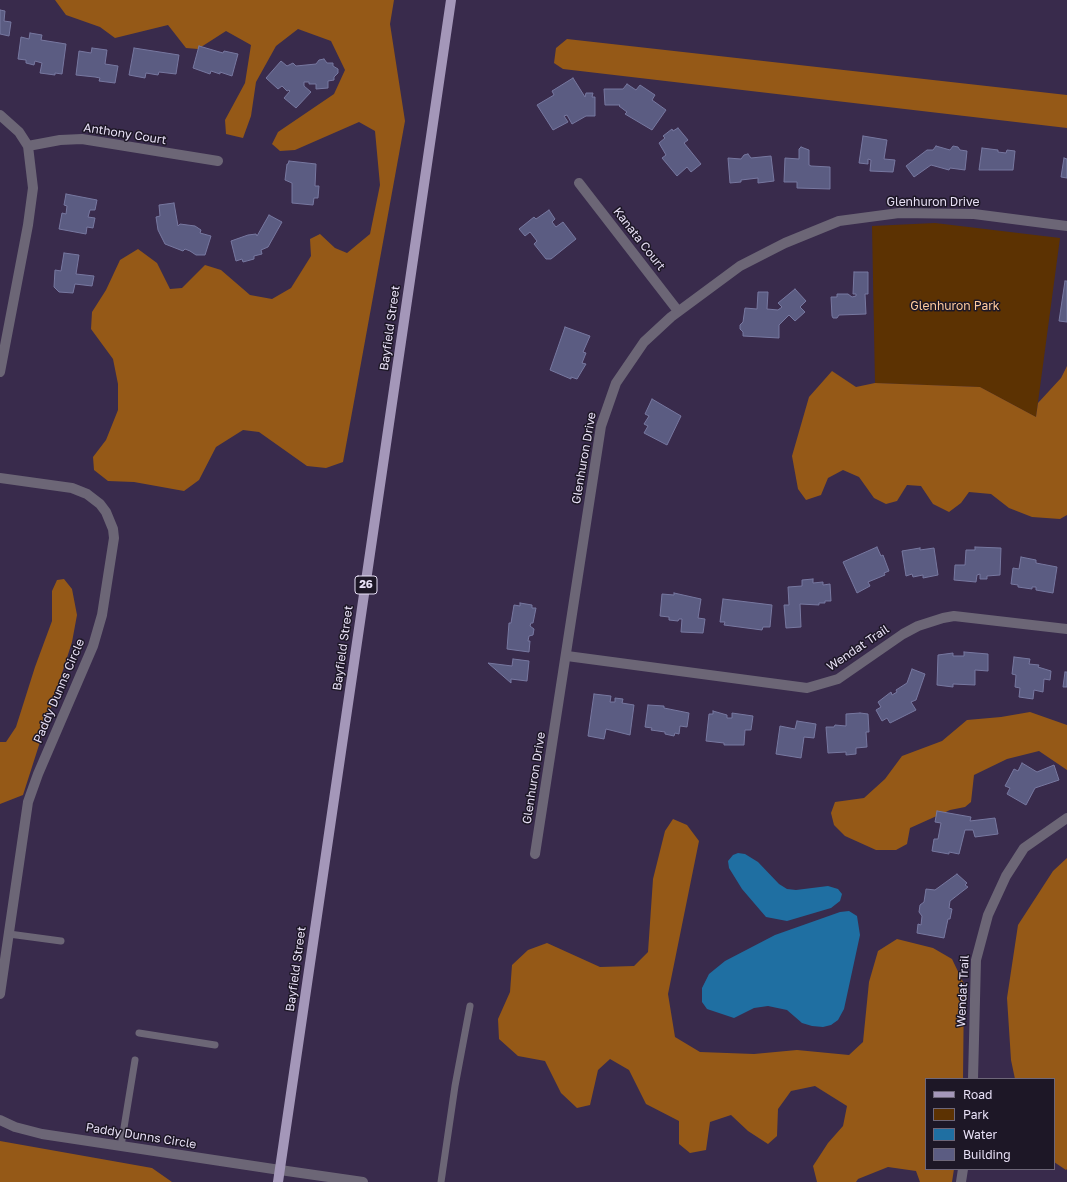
<!DOCTYPE html>
<html>
<head>
<meta charset="utf-8">
<style>
	body { margin:0 }
	#map { position:relative; width:1067px; height:1182px; overflow:hidden; background:#392b4c; font-family:"Golos Text",sans-serif }
	canvas { display:block }
	.legend { position:absolute; left:925px; top:1078px; width:130px; height:92px; box-sizing:border-box; background:#1d1726; border:1px solid #6e6779; margin:0; padding:5px 7px; list-style:none; font-size:12px; color:#e8e0f6 }
	.legend li { display:flex; align-items:center; gap:8px; height:20px }
	.legend b { width:20px; border:1px solid #6e6779 }
</style>
</head>
<body>
<div id="map">
<canvas width="1067" height="1182"></canvas>
<ul class="legend">
<li><b style="height:5px;background:#a497b9"></b>Road</li>
<li><b style="height:11px;background:#5c3202"></b>Park</li>
<li><b style="height:11px;background:#1f6fa2"></b>Water</li>
<li><b style="height:11px;background:#5b5c82"></b>Building</li>
</ul>
</div>
<script>
const context = document.querySelector('canvas').getContext('2d');
context.lineJoin = 'round';
function fill(path, color) {
  context.fillStyle = color;
  context.fill(path, 'evenodd');
}
function shape(rows) {
  const path = new Path2D();
  for (const r of rows) {
    path.moveTo(r[0], r[1]);
    for (let i = 2; i < r.length; i += 2) path.lineTo(r[i], r[i + 1]);
  }
  return path;
}
function stroke(path, color, width, dash) {
  context.strokeStyle = color;
  context.lineWidth = width;
  context.lineCap = dash ? 'butt' : 'round';
  context.setLineDash(dash || []);
  context.stroke(path);
}
function write(font, color, halo, rows, align = 'center') {
  context.font = font + ' "Golos Text",sans-serif';
  context.lineWidth = 3;
  context.setLineDash([]);
  context.textBaseline = 'middle';
  context.strokeStyle = halo;
  context.fillStyle = color;
  for (const [text, x, y, turn = 0] of rows) {
    context.save();
    context.translate(x, y);
    context.rotate((+turn || 0) * Math.PI / 180);
    context.textAlign = isNaN(turn) ? turn : align;
    if (halo) context.strokeText(text, 0, 0);
    context.fillText(text, 0, 0);
    context.restore();
  }
}
const green = shape([
	[935,223,1060,238,1036,417,980,387,875,383,872,226]
]);
const forest = shape([
	[55,0,394,0,390,24,405,121,343,462,326,468,307,466,259,432,243,430,216,447,199,480,184,491,134,482,108,481,94,470,93,457,106,440,118,410,118,384,113,359,91,329,92,312,106,290,120,260,138,249,157,263,170,289,182,288,205,265,221,270,250,295,272,299,291,288,311,256,310,239,320,234,335,248,347,253,370,234,380,185,375,131,359,122,295,150,280,151,272,144,278,132,334,94,345,70,331,41,298,29,276,46,256,82,251,116,243,138,226,134,225,120,245,83,251,45,226,31,198,49,186,48,168,25,115,38,100,27,66,15],
	[567,39,1067,95,1067,128,563,69,554,63,556,48],
	[1067,366,1067,515,1060,519,1032,517,1009,508,991,494,969,492,961,503,949,512,933,504,921,486,907,485,897,501,886,504,874,498,859,477,843,470,828,478,821,495,806,500,798,489,792,456,809,397,832,371,856,387,875,383,980,387,1036,417,1038,403,1061,378],
	[64,579,72,589,77,615,72,642,23,795,0,804,0,742,6,742,16,727,35,667,52,621,52,591,57,580],
	[1030,712,1067,725,1067,770,1039,751,1007,759,974,775,971,802,965,807,950,810,910,828,907,844,896,850,876,850,845,836,834,825,831,813,835,802,864,798,885,779,902,756,942,741,967,720,1001,717],
	[673,819,687,825,699,841,668,994,675,1037,700,1052,754,1054,797,1050,849,1055,863,1042,869,982,878,951,897,939,933,948,952,959,964,984,963,1079,926,1079,926,1169,954,1169,952,1182,920,1182,916,1171,888,1167,858,1179,856,1182,817,1182,813,1166,828,1143,843,1126,847,1106,815,1086,791,1091,778,1109,777,1136,768,1144,748,1131,731,1115,710,1122,706,1150,690,1153,679,1144,679,1121,646,1104,629,1070,610,1059,598,1070,590,1105,577,1108,561,1093,545,1061,518,1056,499,1039,498,1019,510,992,512,965,528,950,547,943,600,967,634,966,648,952,653,879,665,831],
	[1067,858,1067,1169,1066,1170,1054,1162,1054,1079,1015,1079,1011,1060,1007,998,1018,925,1053,871],
	[0,1141,152,1168,172,1182,0,1182]
]);
const water = shape([
	[738,853,745,854,758,862,779,884,787,889,796,890,828,886,838,889,842,894,840,901,831,908,787,921,766,917,742,889,729,868,728,861,733,855],
	[849,911,857,916,860,935,844,1009,838,1020,831,1025,823,1027,812,1026,802,1023,787,1010,768,1006,754,1008,734,1018,707,1009,702,1002,702,988,709,974,725,961,775,935,840,912]
]);
const building = shape([
	[0,10,5,11,4,21,11,22,9,36,0,34,0,10],
	[30,33,42,35,41,40,66,44,62,74,55,73,55,75,40,73,42,63,35,61,34,65,26,63,26,60,18,59,21,37,29,39,30,33],
	[199,46,223,53,224,51,238,54,232,76,220,72,220,74,211,71,210,74,193,68,199,46],
	[92,48,107,50,105,64,118,66,115,83,99,81,100,78,95,77,76,75,79,51,91,53,92,48],
	[134,48,179,55,176,74,159,72,158,75,146,73,145,78,129,75,134,48],
	[324,59,327,63,333,63,333,66,338,69,338,73,334,77,334,80,328,81,328,88,316,89,316,84,309,84,309,82,304,82,304,86,311,92,296,108,284,98,290,91,289,90,287,91,282,86,278,89,266,78,281,61,287,66,293,63,296,66,316,64,319,60,324,59],
	[573,78,585,97,586,93,593,93,592,97,595,97,595,116,586,116,572,124,567,115,564,116,568,122,553,130,537,105,554,95,552,91,573,78],
	[627,84,636,90,640,85,655,95,652,100,666,110,652,130,625,114,627,112,619,106,620,105,605,105,604,89,623,89,627,84],
	[678,128,688,140,684,143,701,164,691,172,687,167,677,176,662,158,666,155,659,143,665,138,663,136,672,129,673,131,678,128],
	[863,136,887,140,884,159,895,160,893,172,870,171,871,160,868,159,868,164,859,163,863,136],
	[936,146,950,150,953,146,958,147,960,150,967,151,965,170,950,168,949,170,931,165,914,177,906,166,927,150,933,150,936,146],
	[801,147,809,150,809,165,811,166,830,167,830,189,797,188,797,182,784,182,785,158,799,159,799,149,801,147],
	[982,148,998,150,998,152,1006,153,1007,150,1015,151,1013,170,979,170,982,148],
	[748,154,751,158,771,156,774,181,758,183,758,178,741,180,741,182,730,183,728,158,741,159,744,155,748,154],
	[1064,158,1067,159,1067,178,1061,177,1064,158],
	[289,161,316,164,315,186,319,186,318,198,314,198,313,205,292,203,292,183,285,180,287,164,288,164,289,161],
	[66,194,97,200,95,210,90,210,88,217,95,218,93,228,87,227,86,234,59,229,62,213,66,214,67,206,64,205,66,194],
	[174,203,178,226,180,224,195,226,201,230,200,233,211,236,205,255,196,255,190,251,185,249,183,251,165,244,158,230,156,217,160,216,159,205,174,203],
	[549,210,555,219,552,222,556,227,563,222,576,239,551,259,546,259,534,244,537,241,530,232,525,236,519,229,534,217,536,219,549,210],
	[269,215,282,222,268,247,261,250,262,254,254,256,254,259,243,262,242,259,236,261,231,241,248,235,256,234,257,236,269,215],
	[64,253,79,255,76,274,94,276,92,286,75,284,73,293,59,292,54,287,55,270,61,271,64,253],
	[854,272,868,272,868,294,865,294,866,314,839,315,837,318,833,318,832,316,831,297,837,297,837,294,848,294,852,297,856,296,856,294,853,294,854,272],
	[1065,281,1067,281,1067,322,1059,321,1065,281],
	[795,289,806,301,800,307,805,312,795,321,789,315,779,325,779,338,743,336,743,332,740,329,740,325,743,322,745,308,757,309,758,292,768,292,767,309,778,310,782,307,778,303,795,289],
	[565,327,590,336,583,352,586,353,582,363,586,364,577,379,571,377,571,379,550,370,565,327],
	[652,399,681,416,667,445,644,433,648,426,644,424,649,416,645,414,652,399],
	[877,547,881,556,883,555,889,571,884,573,885,575,868,582,870,586,857,593,843,562,877,547],
	[975,547,1001,548,1000,575,987,576,987,579,980,579,980,574,977,575,976,582,954,580,955,565,965,565,966,550,975,550,975,547],
	[920,548,920,550,934,548,938,575,923,578,923,575,913,577,912,574,906,576,902,551,920,548],
	[1021,557,1036,560,1036,563,1057,567,1053,593,1036,590,1036,587,1032,587,1032,589,1018,587,1018,585,1011,584,1013,568,1019,569,1021,557],
	[813,579,813,583,823,582,823,585,830,584,831,601,825,601,825,603,819,603,819,605,800,604,801,627,786,628,784,605,789,605,788,587,802,586,802,580,813,579],
	[674,593,701,599,698,618,705,619,703,633,681,632,682,619,679,619,678,621,669,620,669,617,660,616,662,594,674,595,674,593],
	[723,599,772,605,770,627,763,627,762,630,724,625,725,622,720,622,723,599],
	[520,603,532,605,532,608,536,608,533,623,531,623,530,626,534,629,533,635,529,636,528,641,530,641,529,652,507,649,509,623,511,623,514,605,520,606,520,603],
	[964,652,988,654,988,671,975,670,975,685,953,684,953,687,937,685,938,655,953,653,953,656,964,656,964,652],
	[1014,657,1030,659,1029,664,1039,665,1038,667,1051,671,1050,680,1044,679,1043,692,1034,690,1033,699,1019,697,1020,688,1015,687,1016,675,1012,674,1014,657],
	[513,659,529,661,527,681,511,679,511,683,488,663,512,666,513,659],
	[912,669,925,674,916,700,911,702,916,710,890,723,887,718,882,721,876,710,881,707,878,702,891,692,892,695,897,692,896,690,907,683,912,669],
	[1065,672,1067,672,1067,687,1063,687,1065,672],
	[594,694,611,696,610,702,615,702,615,698,623,699,622,703,634,705,630,735,606,729,604,739,588,736,594,694],
	[648,705,664,706,664,708,689,713,687,727,680,726,679,734,675,733,674,736,665,734,665,732,651,730,652,728,645,727,648,705],
	[713,711,727,715,727,718,732,718,732,713,753,716,751,730,745,730,744,745,724,745,724,743,706,741,709,714,713,714,713,711],
	[860,713,868,714,869,732,866,732,867,747,856,748,856,754,846,755,846,752,828,753,826,727,834,727,835,725,846,726,846,714,860,713],
	[797,721,816,724,814,738,804,737,801,758,776,754,780,726,795,729,797,721],
	[1022,763,1037,772,1054,765,1059,780,1035,788,1026,805,1007,794,1010,788,1005,786,1014,769,1018,771,1022,763],
	[937,811,971,817,970,821,995,818,998,834,975,837,973,830,965,830,959,854,949,852,949,854,932,851,934,839,938,839,941,823,935,822,937,811],
	[957,874,967,883,965,885,968,887,950,901,949,908,952,909,950,919,948,919,944,938,917,933,918,924,921,925,922,916,919,912,920,905,924,902,926,889,935,890,957,874]
]);
const service = shape([
	[9,934,61,941],
	[139,1033,215,1045],
	[121,1146,135,1060],
	[441,1182,455,1086,470,1006]
]);
const minor = shape([
	[0,115,19,132,28,146,33,188,28,225,0,372],
	[28,146,60,140,82,139,218,161],
	[579,183,678,311],
	[0,478,72,488,87,494,100,504,106,512,113,529,114,538,102,615,93,646,38,774,28,802,0,994],
	[567,656,807,688,838,679,903,634,918,626,943,618,954,616,1067,629],
	[535,854,601,426,616,383,644,342,671,317,740,266,785,243,839,221,899,213,974,214,1067,226],
	[973,1079,976,960,988,915,1006,876,1024,848,1067,818],
	[0,1120,15,1127,42,1134,280,1170],
	[961,1182,963,1169]
]);
const tertiary = shape([
	[280,1170,363,1182]
]);
const primary = shape([
	[278,1182,451,0]
]);
const shields = [
	[366,585,22]
];
const shieldNames = [
	["26",366,585]
];
const streetNames = [
	["Anthony Court",125,134,9],
	["Glenhuron Drive",933,202],
	["Kanata Court",639,239,52],
	["Bayfield Street",390,328,-82],
	["Glenhuron Drive",584,458,-80],
	["Bayfield Street",343,648,-82],
	["Wendat Trail",858,648,-34],
	["Paddy Dunns Circle",59,691,-67],
	["Glenhuron Drive",534,778,-81],
	["Bayfield Street",296,969,-82],
	["Wendat Trail",963,991,-87],
	["Paddy Dunns Circle",141,1136,9]
];
const parkNames = [
	["Glenhuron Park",955,306]
];
fill(green, '#5c3202');
fill(forest, '#955917');
fill(water, '#1f6fa2');
fill(building, '#5b5c82');
stroke(building, '#7778a0', 1);
stroke(service, '#6c6676', 7);
stroke(minor, '#6c6676', 10);
stroke(tertiary, '#6c6676', 10);
stroke(primary, '#a497b9', 10);
for (const [x, y, w] of shields) {
  const box = new Path2D();
  box.roundRect(x - w / 2, y - 9, w, 18, 3);
  context.fillStyle = '#1d1726';
  context.fill(box);
  stroke(box, '#e8e0f6', 1);
}
write('bold 11px', '#e8e0f6', null, shieldNames);
write('12px', '#e8e0f6', '#1d1726', streetNames);
write('12px', '#ffcb9e', '#1d1726', parkNames);
</script>
</body>
</html>
